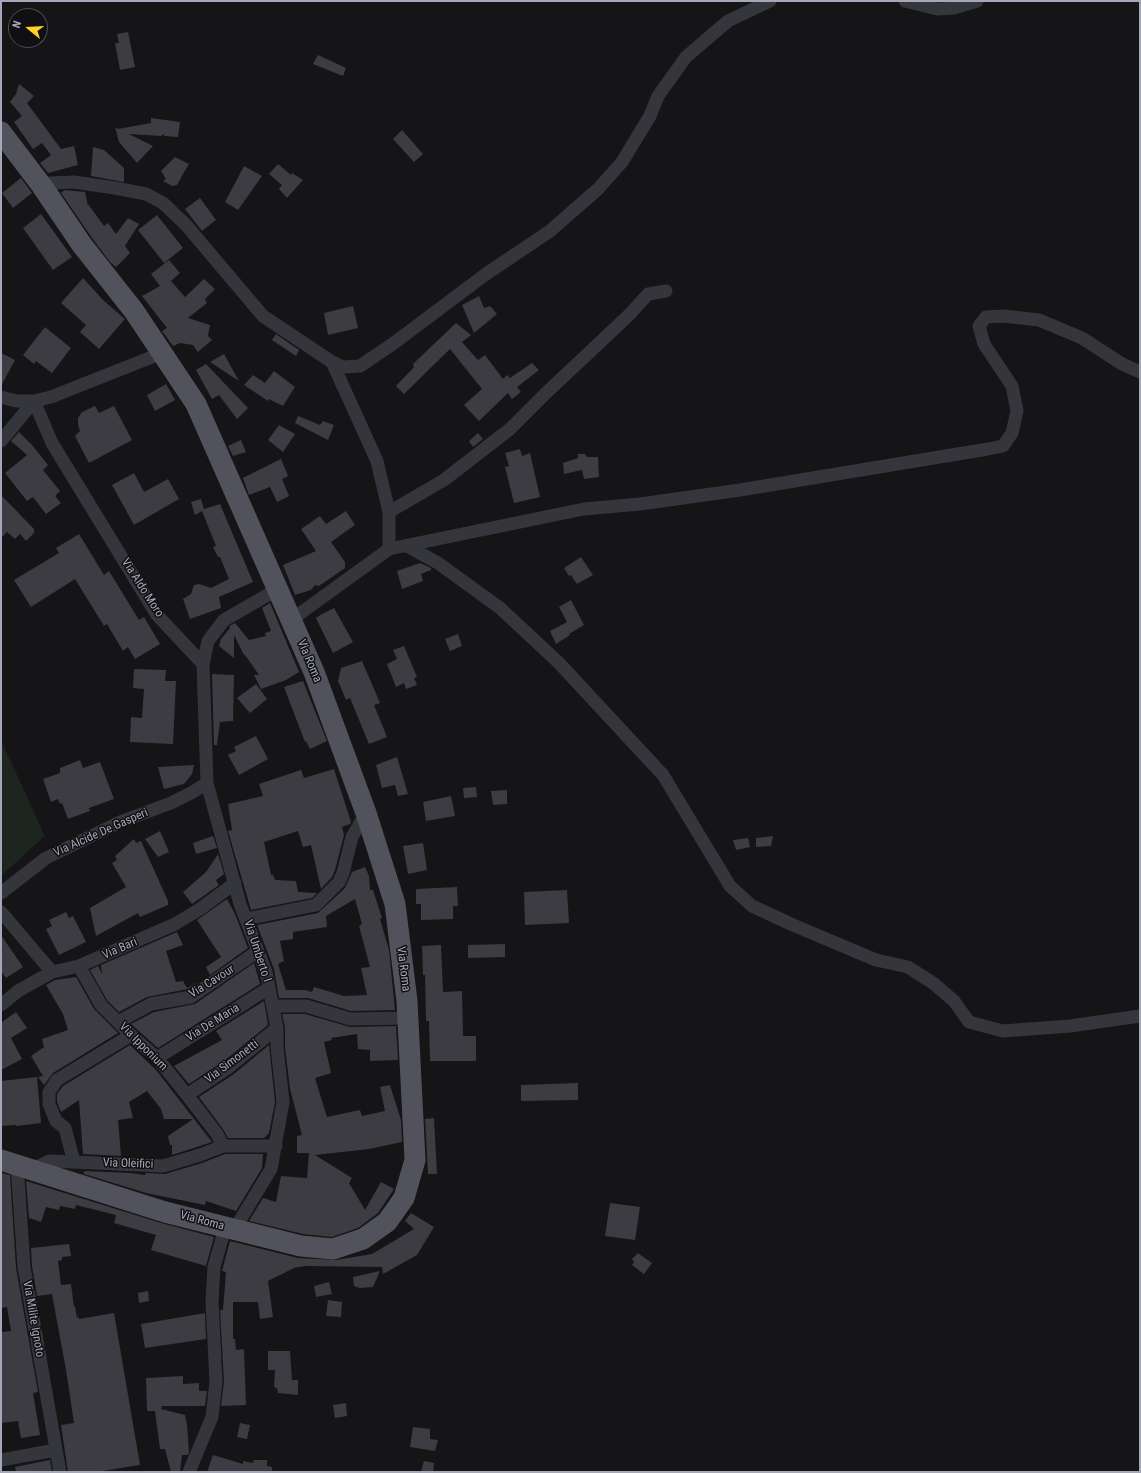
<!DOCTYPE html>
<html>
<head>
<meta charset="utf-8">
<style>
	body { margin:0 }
	#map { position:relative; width:1141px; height:1473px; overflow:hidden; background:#151416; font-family:"Roboto Condensed",sans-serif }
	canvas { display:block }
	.frame { position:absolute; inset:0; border:2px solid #a5a8b8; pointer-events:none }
	.north { position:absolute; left:8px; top:8px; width:40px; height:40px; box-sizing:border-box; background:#100f11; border:1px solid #4c4c54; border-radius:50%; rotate:288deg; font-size:11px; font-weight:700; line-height:16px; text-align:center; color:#a5a8b8 }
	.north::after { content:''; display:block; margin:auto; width:14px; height:18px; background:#ffd324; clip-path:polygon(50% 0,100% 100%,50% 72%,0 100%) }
</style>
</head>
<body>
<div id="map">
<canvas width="1141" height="1473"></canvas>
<div class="frame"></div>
<div class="north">N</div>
</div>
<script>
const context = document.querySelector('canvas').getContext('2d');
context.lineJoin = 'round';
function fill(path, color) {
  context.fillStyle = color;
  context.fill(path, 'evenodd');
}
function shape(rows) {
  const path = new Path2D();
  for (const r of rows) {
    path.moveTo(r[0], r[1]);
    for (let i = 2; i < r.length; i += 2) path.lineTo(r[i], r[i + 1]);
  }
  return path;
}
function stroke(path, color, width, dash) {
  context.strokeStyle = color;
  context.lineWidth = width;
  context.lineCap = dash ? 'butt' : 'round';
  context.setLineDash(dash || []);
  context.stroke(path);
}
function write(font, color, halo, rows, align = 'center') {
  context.font = font + ' "Roboto Condensed",sans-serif';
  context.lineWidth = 3;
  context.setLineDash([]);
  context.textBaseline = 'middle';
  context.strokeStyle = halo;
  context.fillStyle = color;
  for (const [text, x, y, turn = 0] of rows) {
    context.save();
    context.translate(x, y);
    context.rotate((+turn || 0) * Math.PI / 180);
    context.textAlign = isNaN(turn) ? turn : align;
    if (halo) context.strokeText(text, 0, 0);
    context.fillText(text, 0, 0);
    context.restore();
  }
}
const green = shape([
	[1,740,45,836,1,876]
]);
const building = shape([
	[128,32,135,67,120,70,115,43,119,43,117,34],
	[318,55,346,68,343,76,313,64],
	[19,84,34,96,27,103,61,149,74,146,78,165,48,173,40,163,51,155,42,143,33,149,14,122,22,116,10,102,16,94],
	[151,118,180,122,178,137,164,136,164,134,161,136,129,134,153,146,137,163,119,142,115,127,118,129,151,123],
	[402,130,423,154,414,162,393,139],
	[93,147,104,150,124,168,124,182,91,176],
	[175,157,189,164,183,174,182,173,183,174,177,185,172,186,163,181,166,179,161,171],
	[278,164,291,175,292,173,303,180,287,198,279,189,282,185,269,174],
	[244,166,262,176,238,210,225,202],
	[21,178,32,193,13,208,2,193],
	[64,190,85,192,88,206,88,204,104,226,108,223,116,234,128,218,139,224,125,246,130,253,116,267,110,262,92,238,61,193],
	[200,198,216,220,202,231,185,209],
	[41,214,72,257,53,270,23,228],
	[157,215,183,248,164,263,138,230],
	[169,260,180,273,171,281,185,297,204,279,215,289,205,299,207,303,188,318,210,325,208,336,212,340,198,352,193,345,180,343,173,346,162,331,167,328,142,296,160,286,151,274],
	[83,278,104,301,125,319,99,349,80,332,86,325,61,303],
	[479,296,484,308,490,306,497,314,474,333,462,305],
	[353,306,358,328,328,335,324,313],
	[456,323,471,335,462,342,478,360,485,355,503,379,507,375,510,378,532,363,539,370,517,387,521,392,512,399,508,393,479,421,464,405,482,389,450,349,404,394,396,386,414,367,413,364],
	[45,327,71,348,52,373,36,361,34,364,23,355],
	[276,334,299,350,296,356,272,340],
	[1,353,15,360,1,386],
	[224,354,239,381,210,362],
	[206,364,248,408,237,419,219,395,212,399,196,370],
	[274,371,295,387,283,406,269,399,268,401,244,385,253,375,265,383],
	[166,384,175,400,155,411,147,395],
	[95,406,99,413,114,406,132,440,89,463,75,436,80,431,78,425,78,418,82,412],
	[298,416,320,425,323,421,334,425,328,440,295,423],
	[279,425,295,434,283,452,268,440],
	[19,432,32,445,48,465,43,470,60,491,55,496,61,503,46,514,33,497,27,501,5,473,27,455,11,441],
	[478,433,483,439,473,447,469,441],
	[241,440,246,452,233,456,228,446],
	[520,449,522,456,530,453,540,497,514,503,505,467,509,466,505,453],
	[578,454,585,454,587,457,598,457,599,477,584,479,582,470,564,474,563,463,578,458],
	[281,459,288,476,282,479,289,496,277,502,270,487,249,495,243,478],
	[134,473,144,492,168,479,179,499,134,525,112,485],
	[1,495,34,529,34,533,26,541,20,534,15,539,7,532,1,538],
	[201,499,204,509,220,504,253,582,219,597,221,608,190,619,183,599,191,594,194,585,199,584,211,588,229,579,220,557,218,557,213,547,216,546,202,511,195,515,191,502],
	[346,511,355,525,331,542,345,562,345,568,319,586,315,585,311,590,295,595,283,565,316,551,301,529,320,516,326,524],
	[79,534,104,575,109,571,139,620,144,617,160,644,135,659,128,647,123,651,107,624,104,626,75,579,31,607,14,580,59,553,56,548],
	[581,557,593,575,577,584,571,575,569,576,564,568],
	[420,563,431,568,431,570,421,574,423,581,402,589,397,571],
	[571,600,584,625,569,634,570,635,556,644,550,631,567,622,559,607],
	[270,603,299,672,286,680,261,689,254,675,259,675,245,655,244,655,234,635,234,658,219,646,221,639,230,628,229,626,235,623,249,640,266,636,265,633,271,631,262,608],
	[334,608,353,642,333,653,316,618,322,614],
	[458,634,462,646,450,651,445,639],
	[404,646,417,677,414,678,417,685,406,689,404,683,396,687,387,664,397,659,393,650],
	[362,661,380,703,374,705,387,737,369,744,350,698,346,700,338,681,341,668],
	[134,669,166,670,165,681,176,681,173,744,130,742,131,717,142,718,144,689,133,688],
	[212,674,234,675,233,721,220,722,217,745,214,745],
	[303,681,327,741,310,749,306,741,305,742,284,687],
	[256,684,267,699,250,713,237,698],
	[256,736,268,759,239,775,228,755,236,751,234,747],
	[397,757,408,794,398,796,395,785,382,788,376,765],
	[80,760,83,768,100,762,114,799,89,808,90,811,68,819,62,803,60,804,58,799,51,802,43,779,60,773,60,768],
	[194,765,192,774,184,784,164,789,158,767],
	[334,769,351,822,350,824,342,827,344,835,335,870,332,877,321,889,311,845,303,847,298,831,264,842,271,875,273,875,275,880,296,881,298,892,317,893,312,898,251,910,228,831,232,830,228,804,263,796,259,784,301,770,304,778],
	[476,787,477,797,464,798,463,788],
	[507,790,507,804,493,805,491,791],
	[451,796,455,816,426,821,423,802],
	[160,831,169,852,158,857,145,839],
	[213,836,217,848,196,854,193,843],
	[773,836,771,846,756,847,756,838],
	[748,838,750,847,736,850,733,840],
	[134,839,136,843,141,841,168,901,168,905,140,917,138,913,96,936,90,908,126,887,112,863,117,860,115,856],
	[423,843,427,870,408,874,403,846],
	[218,854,224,874,216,880,219,885,192,904,183,892,206,872],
	[365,867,369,876,370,890,373,890,382,918,380,919,389,950,395,1010,351,1011,308,998,279,998,274,969,257,925,318,913,345,888,352,872],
	[355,899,362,924,359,926,370,967,361,968,367,995,344,996,314,987,312,992,305,990,286,990,278,964,284,961,280,941,293,939,293,932,327,927,326,916],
	[457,887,458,906,453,906,453,919,421,920,421,904,416,904,416,889],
	[567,890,569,923,525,925,524,892],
	[227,899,235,914,248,948,210,975,206,967,221,957,197,920],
	[66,912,69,918,73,916,86,942,59,955,46,929,52,926,49,920],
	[177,932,183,945,166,951,176,982,183,981,187,988,198,982,188,989,147,997,119,1012,107,1000,90,970,98,966,102,974,101,965],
	[1,935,23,967,6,978,1,971],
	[505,944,505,957,468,958,468,945],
	[441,945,443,992,462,991,463,1036,476,1036,476,1061,430,1061,429,1021,426,1021,425,975,423,975,422,946],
	[254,963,260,984,158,1048,131,1024,154,1012,195,1004],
	[76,977,94,1009,118,1033,53,1073,44,1085,38,1077,43,1076,31,1056,44,1047,42,1039,68,1030,63,1014,46,985,55,980],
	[264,1001,268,1025,224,1061,189,1084,174,1066,222,1040,216,1031],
	[16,1012,27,1028,11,1038,22,1059,1,1070,1,1020,2,1022],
	[282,1014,305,1014,350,1027,396,1026,398,1060,370,1061,370,1050,358,1049,357,1034,331,1038,332,1040,324,1042,331,1073,315,1078,327,1117,360,1110,362,1116,385,1111,380,1087,390,1085,401,1120,402,1142,369,1149,315,1155,352,1178,349,1183,365,1210,381,1182,394,1189,378,1213,358,1228,332,1237,303,1234,249,1221,263,1198,276,1202,281,1176,307,1178,309,1153,297,1153,297,1136,302,1135,290,1089,285,1047,285,1027],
	[130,1045,156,1070,212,1142,172,1155,172,1145,170,1145,168,1136,193,1119,164,1119,161,1109,147,1091,129,1102,133,1118,118,1120,121,1156,83,1154,79,1100,61,1112,57,1102,57,1094,63,1086],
	[269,1045,275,1102,269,1133,264,1138,228,1138,223,1129,199,1097,234,1074],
	[37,1077,41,1123,16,1126,16,1125,1,1126,1,1081],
	[578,1083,578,1100,521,1101,521,1085],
	[434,1118,437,1174,428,1174,425,1119],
	[225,1154,263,1154,262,1168,236,1211,206,1201,205,1205,146,1193,84,1174,84,1171,130,1173,145,1175,146,1173,165,1174,202,1163],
	[1,1173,10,1175,16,1268,38,1392,33,1393,40,1435,21,1438,18,1421,1,1423,1,1332,11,1331,7,1307,1,1308],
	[26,1181,161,1223,214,1237,206,1266,151,1250,156,1235,114,1223,116,1215,76,1205,75,1209,60,1206,59,1210,46,1207,41,1222,29,1218],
	[610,1203,640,1207,635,1240,605,1236],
	[411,1213,434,1227,417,1255,383,1274,382,1267,305,1266,294,1268,268,1281,273,1317,260,1319,258,1302,233,1302,233,1339,235,1339,236,1350,244,1349,246,1405,221,1406,224,1382,220,1310,223,1310,226,1272,222,1271,230,1241,298,1258,336,1260,372,1254,414,1229,405,1221],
	[69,1244,71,1256,62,1257,62,1260,58,1261,61,1285,71,1284,74,1307,75,1306,77,1318,79,1317,79,1319,114,1313,140,1465,96,1472,68,1472,61,1425,74,1423,66,1370,52,1294,37,1296,32,1266,31,1248],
	[638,1253,652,1263,644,1274,632,1265,634,1262,632,1259],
	[380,1271,373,1287,360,1288,354,1286,353,1277],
	[329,1282,332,1294,316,1297,314,1286],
	[148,1291,149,1301,139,1303,138,1293],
	[328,1300,342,1302,341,1317,326,1316],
	[205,1313,206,1339,145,1348,141,1324],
	[268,1351,290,1351,292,1380,298,1380,298,1395,278,1393,277,1388,274,1387,275,1370,268,1370],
	[183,1376,183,1384,199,1383,199,1391,207,1391,205,1406,162,1406,161,1409,185,1415,187,1425,189,1452,188,1455,182,1455,180,1472,171,1472,165,1449,160,1449,155,1411,147,1411,146,1378],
	[346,1403,347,1416,335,1418,333,1405],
	[240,1423,250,1425,247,1439,237,1437],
	[413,1427,430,1429,430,1439,438,1440,435,1451,410,1447],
	[213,1455,243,1464,243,1461,253,1463,254,1460,267,1460,267,1466,272,1467,272,1472,207,1472],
	[50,1460,52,1472,16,1472,15,1467],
	[424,1461,434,1463,433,1472,421,1472]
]);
const street = shape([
	[905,1,937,9,954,8,977,1],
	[42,186,50,183,74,182,115,188,146,194,163,203,186,225,263,316,332,362,343,367,360,366,394,343,486,274,550,231,598,189,622,162,650,116,658,96,686,57,728,21,770,1],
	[332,362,377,461,389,512,389,549],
	[1,397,16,401,34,401,51,397,162,353],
	[1,441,34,401,52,443,157,615,203,664,207,783,240,904,266,972,277,1028,277,1047,283,1102,271,1169,234,1230],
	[389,512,444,480,510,429,546,393,630,314,648,294,666,291],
	[407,546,438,563,500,608,559,663,663,775,730,886,752,906,793,925,876,960,908,967,933,983,954,1001,969,1022,1003,1031,1070,1026,1140,1016],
	[291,620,389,549,584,509,640,504,740,490,988,449,1003,446,1012,433,1017,411,1012,386,984,344,979,326,986,317,1003,316,1039,320,1082,338,1122,364,1140,372],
	[203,664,208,641,224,620,278,589],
	[1,893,46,858,120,822,171,803,193,792,207,783],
	[1,912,52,972],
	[246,919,316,905,339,882,343,873,352,837,366,813],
	[79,966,101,1005,131,1035,157,1058,187,1095,217,1134,223,1146],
	[1,1005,18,991,52,972,79,966,175,924,200,909,235,883],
	[273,1006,306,1006,350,1019,408,1018],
	[118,1022,151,1004,191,997,258,951],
	[157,1058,269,988],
	[187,1095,229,1067,277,1028],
	[74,1162,65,1128,56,1121,49,1104,49,1092,57,1080,131,1035],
	[17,1165,24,1267,60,1472],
	[32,1169,50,1161,163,1166,200,1155,223,1146,276,1146],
	[1,1460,56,1450],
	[189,1472,212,1417,216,1382,212,1301,214,1267,225,1228]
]);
const primary = shape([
	[1,132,42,186,82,245,134,311,196,404,314,672,366,813,395,904,407,1001,415,1160,404,1198,387,1222,363,1239,333,1249,301,1246,165,1212,1,1160]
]);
const streetNames = [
	["Via Aldo Moro",142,588,57],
	["Via Roma",309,661,67],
	["Via Alcide De Gasperi",101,833,-24],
	["Via Bari",120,949,-24],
	["Via Umberto I",257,951,72],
	["Via Roma",403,969,83],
	["Via Cavour",212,982,-32],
	["Via De Maria",213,1023,-32],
	["Via Ipponium",143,1047,45],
	["Via Simonetti",232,1062,-37],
	["Via Oleifici",128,1164,2],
	["Via Roma",202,1221,15],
	["Via Milite Ignoto",33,1319,80]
];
fill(green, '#1c251e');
fill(building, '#3c3c42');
stroke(street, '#35353c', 13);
stroke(primary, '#51525b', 21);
write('12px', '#a5a8b8', '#100f11', streetNames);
</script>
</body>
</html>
